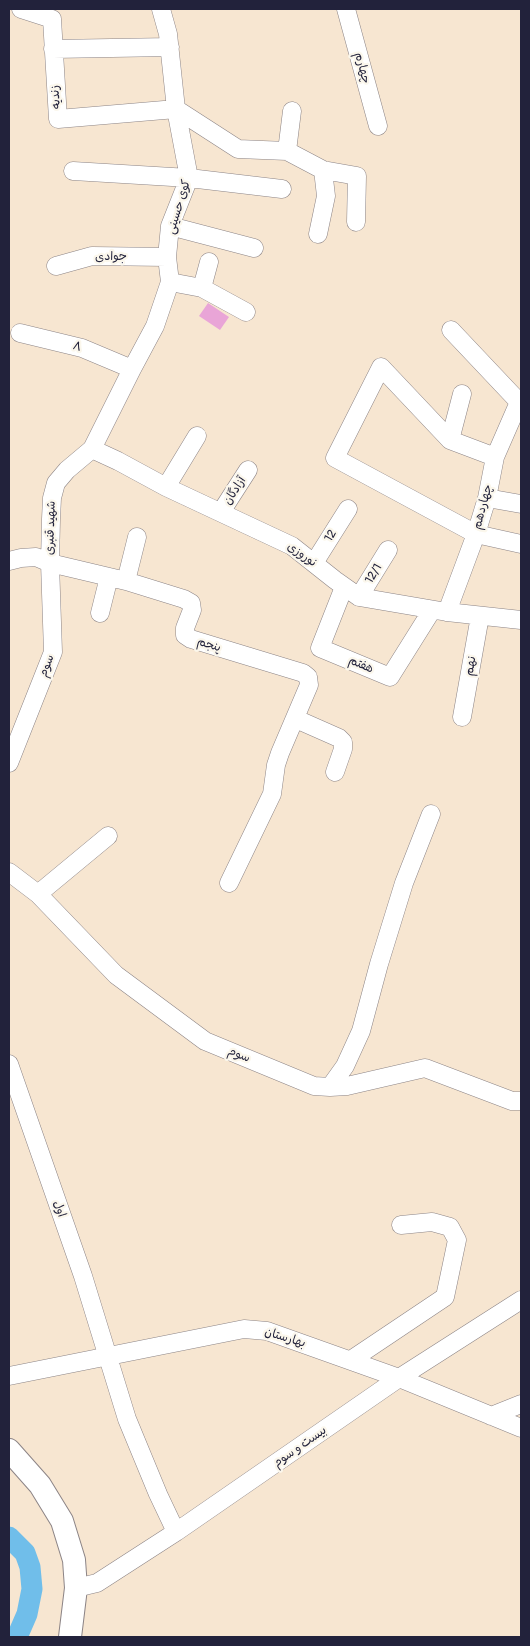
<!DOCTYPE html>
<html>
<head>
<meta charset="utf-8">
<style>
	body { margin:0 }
	#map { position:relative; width:530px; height:1646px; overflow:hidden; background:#f7e6d1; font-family:Pangolin,sans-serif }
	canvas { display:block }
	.frame { position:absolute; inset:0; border:10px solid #22223b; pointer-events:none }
</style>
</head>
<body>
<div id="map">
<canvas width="530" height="1646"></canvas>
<div class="frame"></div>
</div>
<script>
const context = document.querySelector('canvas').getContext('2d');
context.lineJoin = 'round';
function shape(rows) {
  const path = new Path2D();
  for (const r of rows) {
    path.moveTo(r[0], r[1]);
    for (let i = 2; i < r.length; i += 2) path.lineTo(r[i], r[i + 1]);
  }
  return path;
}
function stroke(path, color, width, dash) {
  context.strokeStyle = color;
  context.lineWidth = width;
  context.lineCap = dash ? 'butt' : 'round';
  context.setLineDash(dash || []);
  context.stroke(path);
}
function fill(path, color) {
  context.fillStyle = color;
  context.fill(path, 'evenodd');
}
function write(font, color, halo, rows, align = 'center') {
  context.font = font + ' Pangolin,"Playpen Sans Arabic",sans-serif';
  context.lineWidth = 4.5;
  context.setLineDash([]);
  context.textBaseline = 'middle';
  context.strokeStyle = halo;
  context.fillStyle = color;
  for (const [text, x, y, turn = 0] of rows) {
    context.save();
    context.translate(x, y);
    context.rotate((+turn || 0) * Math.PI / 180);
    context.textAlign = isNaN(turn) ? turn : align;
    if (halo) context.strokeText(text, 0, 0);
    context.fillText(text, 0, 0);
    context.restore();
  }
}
const river = shape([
	[9,1537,25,1553,30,1567,32,1589,27,1614,17,1637]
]);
const building = shape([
	[208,303,229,317,220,330,199,316]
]);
const minor = shape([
	[21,9,52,19,58,119,176,109,238,149,287,151,323,170,357,176,356,222],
	[346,9,378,126],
	[53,49,170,47],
	[287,151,292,111],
	[73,171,189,178,282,189],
	[170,226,254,248],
	[318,234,326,196,323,170],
	[56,266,92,256,167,257],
	[170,282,202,288,246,312],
	[202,288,209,262],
	[451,330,519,402,521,402],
	[20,333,82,348,132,369],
	[450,440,462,394],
	[92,449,118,461,166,487,292,546,335,580,359,597,447,612,521,620],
	[495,457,450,440,381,367,335,458,476,534,521,544],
	[166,487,197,436],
	[487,498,521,504],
	[221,512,248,470],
	[9,561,21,558,36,557,50,563,126,581,184,599,191,603,192,610,185,628,185,635,191,639,303,673,308,677,309,685,280,753,276,765,272,794,229,883],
	[314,563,348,509],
	[126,581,137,537],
	[344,587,320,648,390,677,432,610],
	[359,597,388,550],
	[447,612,476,534,487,498,495,457,519,402],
	[100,613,109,577],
	[462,717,480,616],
	[296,719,339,738,343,742,343,749,335,772],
	[9,763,53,652,50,563,51,519,52,498,56,483,67,470,92,449,132,369,155,326,170,282,167,257,170,226,189,178,176,109,168,34,161,9],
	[9,872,38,894,116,975,205,1041,314,1086,330,1087,347,1086,425,1068,512,1101,521,1101],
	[38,894,108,836],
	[9,1064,83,1276,127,1419,158,1494,176,1532],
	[330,1087,345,1066,361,1031,379,964,404,883,431,814],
	[351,1360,445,1297,457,1240,450,1227,432,1222,401,1225],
	[9,1376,244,1329,267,1331,399,1378,521,1428],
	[491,1416,521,1404],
	[76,1588,97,1583,176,1532,399,1378,521,1300]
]);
const major = shape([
	[9,1450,40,1485,62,1521,74,1560,76,1588,70,1637]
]);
const streetNames = [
	["چهارم",362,68,75],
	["زندیه",56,97,-94],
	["کوی حسینی",179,207,-73],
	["جوادی",111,257],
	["۸",77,347,16],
	["آزادگان",235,491,-57],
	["چهاردهم",483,507,-75],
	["شهید قنبری",51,528,-88],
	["12",331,536,-58],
	["نوروزی",302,555,35],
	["12/1",374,574,-59],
	["پنجم",209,645,17],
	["هفتم",361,665,23],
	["سوم",47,666,-69],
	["نهم",471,666,-80],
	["سوم",239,1055,22],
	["اول",59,1209,71],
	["بهارستان",285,1338,17],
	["بیست و سوم",300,1447,-35]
];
stroke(river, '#70beea', 21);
fill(building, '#e9a5d7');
stroke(minor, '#8c8486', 19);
stroke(major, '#8c8486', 24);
stroke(minor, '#fff', 18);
stroke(major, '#fff', 22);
write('12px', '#22223b', '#fbf7ec', streetNames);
</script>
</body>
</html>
